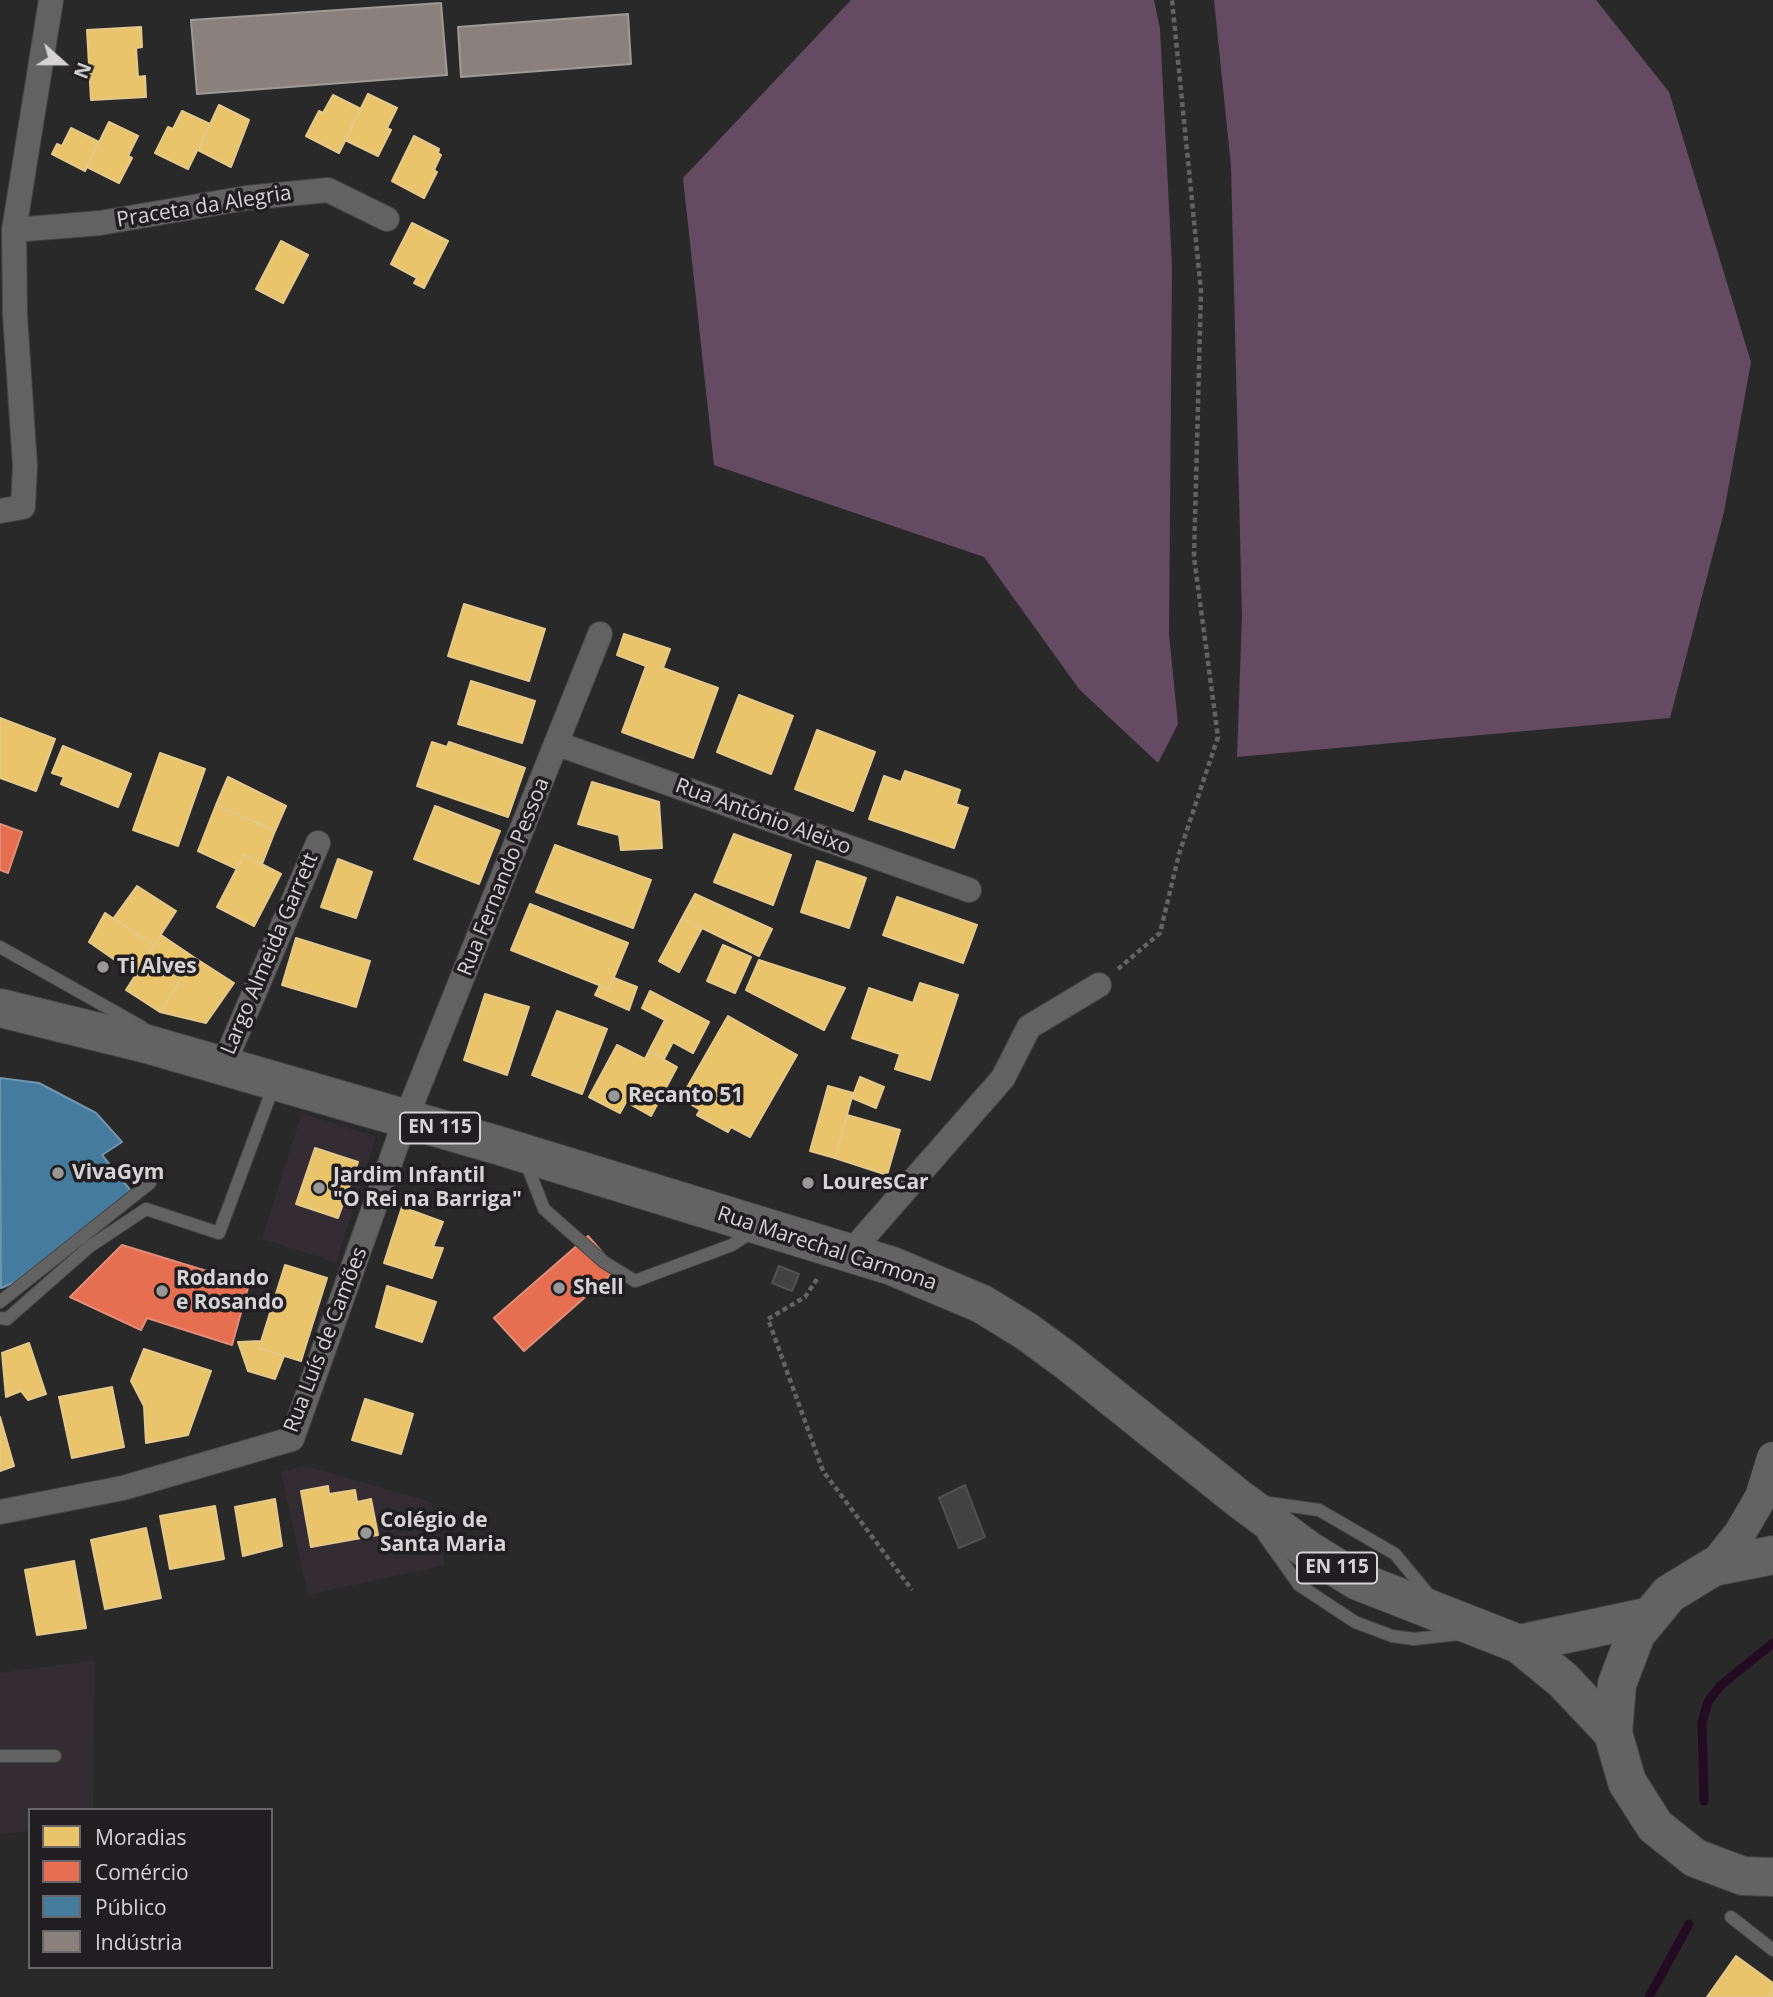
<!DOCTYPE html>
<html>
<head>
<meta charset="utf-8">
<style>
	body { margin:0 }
	#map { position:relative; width:1773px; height:1997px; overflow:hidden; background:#2a292a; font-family:"Open Sans",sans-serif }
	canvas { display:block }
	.legend { position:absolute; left:28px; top:1808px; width:245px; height:161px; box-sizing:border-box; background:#211e21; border:2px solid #696669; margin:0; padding:9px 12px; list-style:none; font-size:21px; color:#d5d3d4 }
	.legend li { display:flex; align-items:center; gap:14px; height:35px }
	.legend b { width:35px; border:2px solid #696669 }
	.north { position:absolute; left:28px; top:28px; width:70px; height:70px; -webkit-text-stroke:5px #211e21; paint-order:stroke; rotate:111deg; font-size:19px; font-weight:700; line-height:28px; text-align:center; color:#d5d3d4 }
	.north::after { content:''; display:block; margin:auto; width:24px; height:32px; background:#d5d3d4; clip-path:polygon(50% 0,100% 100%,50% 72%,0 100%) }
</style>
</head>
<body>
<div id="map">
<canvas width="1773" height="1997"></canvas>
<ul class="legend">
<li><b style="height:19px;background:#e9c46a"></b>Moradias</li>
<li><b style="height:19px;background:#e76f51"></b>Comércio</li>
<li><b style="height:19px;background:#457b9d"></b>Público</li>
<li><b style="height:19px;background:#8a817c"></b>Indústria</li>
</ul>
<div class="north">N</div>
</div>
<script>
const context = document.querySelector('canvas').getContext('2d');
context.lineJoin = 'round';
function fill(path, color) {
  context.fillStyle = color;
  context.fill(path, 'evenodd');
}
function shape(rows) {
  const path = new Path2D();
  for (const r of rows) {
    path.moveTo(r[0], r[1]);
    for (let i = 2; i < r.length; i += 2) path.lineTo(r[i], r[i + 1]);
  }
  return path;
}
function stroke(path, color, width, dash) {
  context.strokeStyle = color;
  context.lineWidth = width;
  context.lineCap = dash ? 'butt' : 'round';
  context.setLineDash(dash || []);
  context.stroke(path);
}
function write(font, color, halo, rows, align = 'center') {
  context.font = font + ' "Open Sans",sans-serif';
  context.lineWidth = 7;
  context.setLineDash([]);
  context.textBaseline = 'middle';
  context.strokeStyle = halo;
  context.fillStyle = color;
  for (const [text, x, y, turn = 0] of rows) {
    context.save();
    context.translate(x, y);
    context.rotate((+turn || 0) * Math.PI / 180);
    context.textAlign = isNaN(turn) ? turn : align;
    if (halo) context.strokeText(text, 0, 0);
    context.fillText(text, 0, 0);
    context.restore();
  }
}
const built = shape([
	[302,1113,376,1137,336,1262,262,1239],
	[306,1466,431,1502,445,1565,308,1595,281,1472],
	[95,1660,93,1810,30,1810,30,1831,0,1834,0,1673]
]);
const forest = shape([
	[851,0,1154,0,1160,29,1172,266,1169,635,1178,724,1158,763,1079,689,984,557,714,465,683,178],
	[1214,0,1596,0,1669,92,1751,362,1724,512,1670,718,1237,757,1242,616,1231,166]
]);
const homes = shape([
	[141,27,142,47,136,48,138,77,145,76,146,97,91,100,87,30,141,27],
	[368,94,397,108,387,128,391,130,378,156,345,140,368,94],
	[333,95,361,109,339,153,306,136,319,111,323,113,333,95],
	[219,105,249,120,231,167,198,150,219,105],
	[182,111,210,124,188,169,155,153,168,127,173,129,182,111],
	[109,122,138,136,128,156,132,158,119,183,87,167,109,122],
	[71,128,99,142,85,171,52,154,57,144,62,146,71,128],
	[414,136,439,149,438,153,441,155,434,170,437,172,424,198,392,181,414,136],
	[412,223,448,241,424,288,414,283,417,278,391,264,412,223],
	[281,241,308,255,283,303,256,289,281,241],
	[464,604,545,629,529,681,448,656,464,604],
	[624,634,670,649,663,668,718,688,693,758,622,732,646,666,617,655,624,634],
	[471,681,535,701,522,743,458,724,471,681],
	[739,695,793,716,771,774,717,752,739,695],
	[0,718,55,739,36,791,0,778,0,718],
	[817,730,875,752,853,811,795,789,817,730],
	[432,742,447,747,449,742,525,768,508,817,417,786,432,742],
	[63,746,131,774,118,807,61,784,64,777,52,773,63,746],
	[160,753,205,769,178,846,133,830,160,753],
	[905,771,960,790,956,804,968,808,954,848,869,819,884,776,901,782,905,771],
	[228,777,286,806,275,831,216,805,228,777],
	[592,782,659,802,662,848,621,850,619,835,578,824,592,782],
	[216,805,275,831,262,864,244,855,237,869,198,851,216,805],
	[435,806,500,831,479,884,414,859,435,806],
	[734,834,791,855,773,905,714,882,734,834],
	[555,845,651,880,633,928,536,892,555,845],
	[244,855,281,874,254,926,217,907,244,855],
	[338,859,372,872,356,918,321,907,338,859],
	[817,861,866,878,849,928,801,912,817,861],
	[137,886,176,911,154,945,113,919,137,886],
	[695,894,772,929,759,956,682,918,695,894],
	[897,897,977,925,963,963,883,935,897,897],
	[530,904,628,943,609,989,511,950,530,904],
	[105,913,154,945,135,974,89,942,105,913],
	[682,918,702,928,679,972,659,961,682,918],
	[161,935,195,958,160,1012,126,990,161,935],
	[296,938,370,961,356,1007,282,985,296,938],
	[723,945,751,957,735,993,707,981,723,945],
	[195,958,234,983,206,1023,160,1012,195,958],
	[759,960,845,988,824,1030,746,990,759,960],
	[614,978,637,987,629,1010,595,995,600,985,609,989,614,978],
	[920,983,958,995,930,1080,895,1069,900,1054,852,1038,869,988,913,1003,920,983],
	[650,991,709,1022,693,1053,673,1042,664,1059,649,1051,665,1020,642,1008,650,991],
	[485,994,529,1007,507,1075,464,1060,485,994],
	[557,1011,607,1029,582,1094,532,1075,557,1011],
	[728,1016,797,1055,750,1137,731,1127,728,1132,697,1115,700,1110,681,1098,728,1016],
	[617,1045,645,1059,649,1051,677,1067,651,1116,626,1102,620,1113,589,1097,617,1045],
	[860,1077,884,1087,876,1108,852,1098,860,1077],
	[828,1086,853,1093,835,1158,810,1151,828,1086],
	[847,1115,900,1130,887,1175,835,1158,847,1115],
	[315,1148,358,1162,338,1218,296,1204,315,1148],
	[402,1207,443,1222,433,1247,443,1248,432,1278,384,1263,402,1207],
	[285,1265,327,1278,301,1361,259,1348,285,1265],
	[387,1286,436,1302,422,1342,376,1327,387,1286],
	[262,1341,259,1348,284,1356,275,1379,248,1371,238,1342,262,1341],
	[29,1343,46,1394,28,1400,21,1391,6,1397,2,1353,29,1343],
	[144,1349,211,1371,188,1435,146,1443,144,1406,131,1381,144,1349],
	[112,1387,124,1447,72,1458,59,1397,112,1387],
	[365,1399,413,1414,401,1454,352,1440,365,1399],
	[0,1417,14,1466,0,1471,0,1417],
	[328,1486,329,1494,355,1490,357,1502,371,1499,378,1535,311,1547,301,1491,328,1486],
	[275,1499,282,1546,243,1556,235,1507,275,1499],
	[215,1506,224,1559,170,1569,160,1516,215,1506],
	[146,1528,161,1598,105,1609,91,1540,146,1528],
	[74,1561,86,1628,37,1635,25,1570,74,1561],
	[1736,1956,1773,1983,1773,1997,1707,1997,1736,1956]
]);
const shops = shape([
	[0,824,22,832,8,873,0,870,0,824],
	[588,1236,617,1269,524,1351,494,1318,588,1236],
	[122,1245,249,1284,232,1345,147,1318,141,1330,70,1297,122,1245]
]);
const public = shape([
	[0,1078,39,1083,96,1113,122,1142,102,1155,131,1191,15,1282,1,1288,0,1078]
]);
const industry = shape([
	[441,3,447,75,197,94,191,20,441,3],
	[628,14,631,64,461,77,458,27,628,14]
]);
const stream = shape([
	[1704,1801,1702,1722,1708,1702,1720,1686,1773,1643],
	[1649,1997,1689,1924]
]);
const building = shape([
	[779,1266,799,1274,792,1291,772,1283,779,1266],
	[965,1485,985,1537,959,1548,939,1498,965,1485]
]);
const path = shape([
	[1118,969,1160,933,1179,854,1218,737,1194,557,1201,291,1172,0],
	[817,1279,805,1297,768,1319,823,1471,912,1590]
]);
const service = shape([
	[0,947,142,1027],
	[525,1160,544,1209,604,1262,635,1281,732,1245,752,1232],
	[0,1302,150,1183],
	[0,1318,7,1319,89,1247,146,1209,219,1233,274,1085],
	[1262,1502,1319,1510,1395,1554,1429,1595],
	[1264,1536,1299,1585,1355,1622,1392,1636,1414,1639,1459,1634],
	[0,1756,55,1756],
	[1731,1917,1773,1950]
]);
const minor = shape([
	[14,230,100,223,246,198,328,190,387,219],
	[0,511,23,507,25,466,15,315,14,230,51,0],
	[558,744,969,890],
	[223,1066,318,843],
	[850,1253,1003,1078,1029,1027,1099,985],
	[0,1512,123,1488,292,1439,406,1118,600,634]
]);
const tertiary = shape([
	[1713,1567,1740,1533,1761,1497,1773,1458]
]);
const primary = shape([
	[0,1008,147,1044,497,1145,892,1266,982,1304,1026,1331,1067,1361,1238,1498,1308,1550,1358,1581,1519,1644,1563,1680,1613,1733],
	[1773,1555,1713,1567,1669,1594,1636,1634,1617,1684,1613,1733,1627,1782,1655,1826,1695,1858,1743,1876,1773,1877],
	[1519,1644,1651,1616]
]);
const markers = [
	[103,967,7,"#999898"],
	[614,1096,7,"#999898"],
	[58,1173,7,"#999898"],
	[808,1183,7,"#999898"],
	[319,1188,7,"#999898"],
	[559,1288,7,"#999898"],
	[162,1291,7,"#999898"],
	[366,1533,7,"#999898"]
];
const shields = [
	[440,1128,80],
	[1337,1568,80]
];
const shieldNames = [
	["EN 115",440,1128],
	["EN 115",1337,1568]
];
const streetNames = [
	["Praceta da Alegria",204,207,-9],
	["Rua António Aleixo",763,817,20],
	["Rua Fernando Pessoa",504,877,-68],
	["Largo Almeida Garrett",270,954,-67],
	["Rua Marechal Carmona",827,1249,18],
	["Rua Luís de Camões",326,1340,-69]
];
const poiNames = [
	["Ti Alves",117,967],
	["Recanto 51",628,1096],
	["VivaGym",72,1173],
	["Jardim Infantil",333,1176],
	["\"O Rei na Barriga\"",333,1200],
	["LouresCar",822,1183],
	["Rodando",176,1279],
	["e Rosando",176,1303],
	["Shell",573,1288],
	["Colégio de",380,1521],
	["Santa Maria",380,1545]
];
fill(built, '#342c33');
fill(forest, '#654b62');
fill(homes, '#e9c46a');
stroke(homes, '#e3c88a', 2);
fill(shops, '#e76f51');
stroke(shops, '#e28d78', 2);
fill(public, '#457b9d');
stroke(public, '#7095ae', 2);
fill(industry, '#8a817c');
stroke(industry, '#a09a96', 2);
stroke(stream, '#230b21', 9);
fill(building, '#424242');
stroke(building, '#525051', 2);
stroke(service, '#454445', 14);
stroke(minor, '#454445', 26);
stroke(tertiary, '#454445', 33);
stroke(primary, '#454445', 40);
stroke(path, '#636363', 4.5, [5, 3.5]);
stroke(service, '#626262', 12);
stroke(minor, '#626262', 24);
stroke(tertiary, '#626262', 32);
stroke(primary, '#646364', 38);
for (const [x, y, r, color] of markers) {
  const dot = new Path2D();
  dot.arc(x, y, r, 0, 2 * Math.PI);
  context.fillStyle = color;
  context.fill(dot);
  stroke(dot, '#211e21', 2.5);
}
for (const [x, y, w] of shields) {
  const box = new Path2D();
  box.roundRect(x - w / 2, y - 15.5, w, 31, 5);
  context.fillStyle = '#211e21';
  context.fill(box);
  stroke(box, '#d5d3d4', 2);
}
write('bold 19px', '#d5d3d4', null, shieldNames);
write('21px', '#d5d3d4', '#211e21', streetNames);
write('bold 21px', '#d5d3d4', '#211e21', poiNames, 'left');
</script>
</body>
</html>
